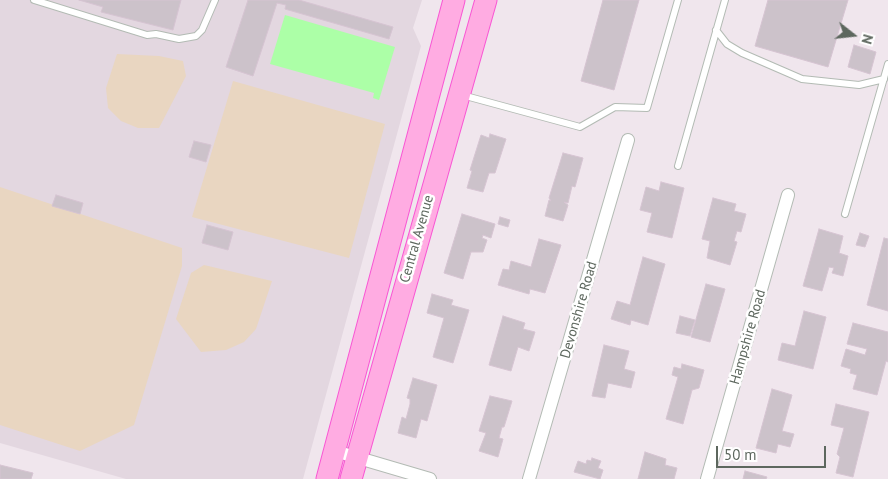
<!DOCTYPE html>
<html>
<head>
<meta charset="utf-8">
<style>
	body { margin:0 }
	#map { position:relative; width:888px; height:479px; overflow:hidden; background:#f0e6ed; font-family:"PT Sans",sans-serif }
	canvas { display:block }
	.north { position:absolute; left:828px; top:10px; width:50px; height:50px; -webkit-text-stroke:4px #fff; paint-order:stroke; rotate:106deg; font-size:14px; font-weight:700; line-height:20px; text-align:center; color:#5d675e }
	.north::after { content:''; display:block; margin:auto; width:18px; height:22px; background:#5d675e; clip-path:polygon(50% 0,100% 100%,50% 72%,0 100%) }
	.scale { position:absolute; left:716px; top:446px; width:110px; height:22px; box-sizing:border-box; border:2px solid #5d675e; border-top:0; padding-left:6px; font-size:15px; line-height:18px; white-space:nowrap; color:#5d675e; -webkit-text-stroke:4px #fff; paint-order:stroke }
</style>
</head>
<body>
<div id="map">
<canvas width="888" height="479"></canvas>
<div class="north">N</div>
<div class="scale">50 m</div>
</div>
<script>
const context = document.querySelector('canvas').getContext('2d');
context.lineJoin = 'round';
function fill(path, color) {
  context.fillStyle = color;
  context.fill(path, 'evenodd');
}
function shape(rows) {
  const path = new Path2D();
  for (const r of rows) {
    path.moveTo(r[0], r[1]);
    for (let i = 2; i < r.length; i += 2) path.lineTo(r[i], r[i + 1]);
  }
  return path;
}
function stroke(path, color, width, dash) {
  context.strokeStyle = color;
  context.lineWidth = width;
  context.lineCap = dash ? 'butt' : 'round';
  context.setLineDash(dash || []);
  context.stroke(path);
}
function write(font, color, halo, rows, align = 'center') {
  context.font = font + ' "PT Sans",sans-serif';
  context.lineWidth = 5;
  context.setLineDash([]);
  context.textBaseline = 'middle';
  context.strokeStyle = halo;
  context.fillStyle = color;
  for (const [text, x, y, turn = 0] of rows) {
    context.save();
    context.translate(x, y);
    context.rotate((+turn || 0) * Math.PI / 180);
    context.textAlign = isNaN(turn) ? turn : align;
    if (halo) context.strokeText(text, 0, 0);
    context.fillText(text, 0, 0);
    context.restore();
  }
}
const education = shape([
	[0,0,422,0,413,28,421,46,303,479,126,479,0,443]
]);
const green = shape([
	[117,54,159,56,183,61,186,76,159,128,138,128,121,121,108,108,106,88],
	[233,81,385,124,349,258,192,217],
	[0,187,182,248,182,266,134,425,80,451,0,425],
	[204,265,272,281,256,329,244,342,226,350,201,352,176,319,191,273]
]);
const water = shape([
	[285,15,395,47,379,100,373,98,374,93,270,64]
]);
const building = shape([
	[79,0,181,0,173,30,101,12,103,7,79,0],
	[248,0,299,0,393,27,389,39,285,9,286,5,277,3,253,76,226,67,248,0],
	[603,0,639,0,614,90,581,81,603,0],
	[768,0,848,0,828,67,755,46,768,0],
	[854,45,876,52,870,74,848,67,854,45],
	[490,134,506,139,495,173,489,173,483,192,467,188,472,171,470,170,481,135,489,138,490,134],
	[194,141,211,145,206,162,189,157,194,141],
	[563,153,583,158,575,187,572,186,568,203,564,202,568,205,563,221,545,216,549,200,551,201,549,198,563,153],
	[661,182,684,188,672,238,647,232,652,213,640,210,646,187,659,191,661,182],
	[56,195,83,203,80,214,52,206,56,195],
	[713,198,736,204,734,211,746,214,741,232,737,231,734,241,737,242,730,265,707,258,710,241,702,239,713,198],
	[462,214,495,224,491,238,483,235,482,238,487,240,483,252,471,252,463,279,444,273,462,214],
	[500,217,510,220,508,227,498,224,500,217],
	[207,225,233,232,228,250,202,243,207,225],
	[819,229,843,236,839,253,848,256,843,276,832,273,834,268,829,267,822,291,803,286,819,229],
	[860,233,869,236,865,247,856,245,860,233],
	[884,238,888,239,888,311,867,305,884,238],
	[539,239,561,245,545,293,530,289,529,294,498,285,503,269,509,270,511,261,531,267,539,239],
	[643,257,665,264,648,325,631,320,630,325,611,319,617,301,630,305,643,257],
	[706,284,725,289,710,342,691,337,706,284],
	[432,294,453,300,451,305,469,310,453,363,433,357,444,318,427,313,432,294],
	[804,311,826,317,813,369,778,360,782,343,795,346,804,311],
	[503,316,525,323,523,329,535,332,529,351,518,347,511,371,489,365,503,316],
	[680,316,695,320,690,336,676,333,680,316],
	[853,323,888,332,888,362,886,361,877,395,853,389,857,375,850,373,851,369,841,366,846,349,865,355,867,349,847,344,853,323],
	[604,345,629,351,624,369,635,372,631,388,608,383,605,398,592,396,604,345],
	[682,364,704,370,699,388,692,390,683,424,666,419,678,377,672,375,674,367,681,369,682,364],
	[413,378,437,385,427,421,421,419,416,438,398,433,402,417,406,419,410,404,410,399,407,398,413,378],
	[772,389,792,395,782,431,794,434,790,447,778,444,776,453,756,448,772,389],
	[490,396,512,401,504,427,502,427,499,438,503,439,498,457,479,451,486,433,479,431,490,396],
	[836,404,869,412,853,477,836,473,840,457,837,454,844,428,831,425,836,404],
	[645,452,666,459,665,465,677,468,674,479,638,479,645,452],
	[592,458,601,461,598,468,603,470,600,479,574,472,578,461,586,464,587,460,591,461,592,458],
	[0,465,33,473,31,479,0,479,0,465],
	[745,471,767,477,766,479,743,479,745,471]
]);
const lane = shape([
	[34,0,147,35,156,34,179,39,196,36,202,30,215,0],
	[716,30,727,44,742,53,802,79,859,85,884,79],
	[462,95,580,127,615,107,647,108,678,0],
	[678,166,725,0],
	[845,214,888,64]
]);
const street = shape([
	[335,451,430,479],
	[529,479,628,140],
	[707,479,788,195]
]);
const primary = shape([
	[327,479,454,0],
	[351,479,486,0]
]);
const streetNames = [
	["Central Avenue",417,239,-74],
	["Devonshire Road",579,310,-74],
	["Hampshire Road",748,337,-74]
];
fill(education, '#e3d7e0');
fill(green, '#e9d6c1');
fill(water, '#acffa7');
fill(building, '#ccc2ca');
stroke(building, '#d6c4d2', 1);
stroke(lane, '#b3bbb4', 8);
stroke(street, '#b3bbb4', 14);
stroke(primary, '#f956d4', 23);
stroke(lane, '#fff', 6);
stroke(street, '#fff', 12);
stroke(primary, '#fface2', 21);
write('14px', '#5d675e', '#fff', streetNames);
</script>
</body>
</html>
